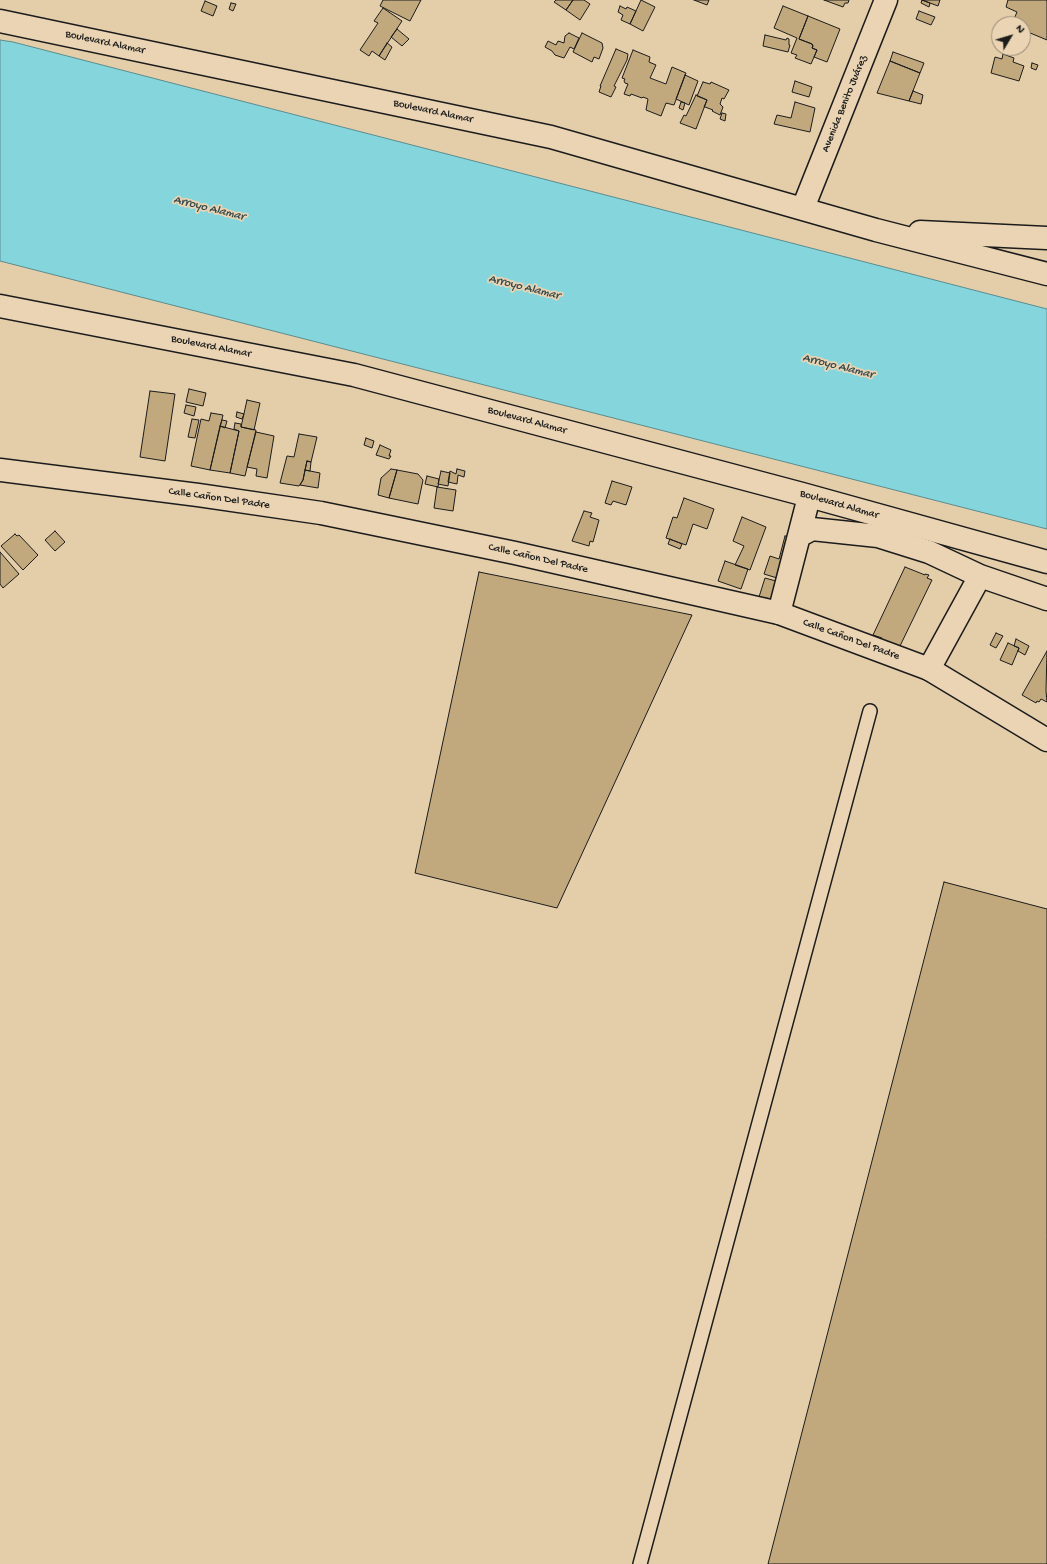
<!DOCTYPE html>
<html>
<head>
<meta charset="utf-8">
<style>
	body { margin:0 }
	#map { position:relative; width:1047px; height:1564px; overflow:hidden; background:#e4cda9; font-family:"Gochi Hand",sans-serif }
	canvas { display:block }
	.north { position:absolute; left:991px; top:16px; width:40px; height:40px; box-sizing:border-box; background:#ead4b3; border:1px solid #988a77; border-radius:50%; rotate:52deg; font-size:11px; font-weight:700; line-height:16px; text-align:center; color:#1c1c1c }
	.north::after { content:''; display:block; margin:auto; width:14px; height:18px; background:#1c1c1c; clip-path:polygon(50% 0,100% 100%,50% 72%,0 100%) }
</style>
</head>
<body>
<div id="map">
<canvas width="1047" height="1564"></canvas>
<div class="north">N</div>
</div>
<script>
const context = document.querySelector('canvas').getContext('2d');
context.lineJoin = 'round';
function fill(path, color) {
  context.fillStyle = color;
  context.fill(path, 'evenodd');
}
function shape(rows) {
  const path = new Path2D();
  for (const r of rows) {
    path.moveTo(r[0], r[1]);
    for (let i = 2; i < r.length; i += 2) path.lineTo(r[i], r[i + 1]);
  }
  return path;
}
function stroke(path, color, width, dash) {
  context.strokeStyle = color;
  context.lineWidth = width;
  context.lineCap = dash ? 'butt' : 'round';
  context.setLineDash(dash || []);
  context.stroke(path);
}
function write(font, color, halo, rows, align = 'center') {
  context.font = font + ' "Gochi Hand",sans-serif';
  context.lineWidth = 3.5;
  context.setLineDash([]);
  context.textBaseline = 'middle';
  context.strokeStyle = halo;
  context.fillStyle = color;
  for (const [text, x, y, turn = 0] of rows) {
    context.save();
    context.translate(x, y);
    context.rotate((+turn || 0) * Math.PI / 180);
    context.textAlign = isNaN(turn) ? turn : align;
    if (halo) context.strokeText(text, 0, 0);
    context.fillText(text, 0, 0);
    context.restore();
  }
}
const water = shape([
	[0,40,13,42,1047,309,1047,529,0,261,0,40]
]);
const building = shape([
	[383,0,421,0,410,21,380,6,383,0],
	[556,0,573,0,566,10,554,2,556,0],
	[573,0,584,0,590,4,580,20,566,10,573,0],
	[641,0,655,7,643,31,630,24,641,0],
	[694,0,709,0,707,5,694,0],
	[824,0,849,0,848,3,845,3,843,7,824,0],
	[922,0,930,3,929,7,921,3,922,0],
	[922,0,940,0,938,6,922,0],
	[1008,0,1047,0,1047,40,1023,30,1023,24,1012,24,1017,12,1006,7,1008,0],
	[205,1,217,6,213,16,201,11,205,1],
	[231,3,236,4,233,11,229,9,231,3],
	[620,6,626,9,627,7,636,11,630,24,621,20,623,15,618,12,620,6],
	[783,6,808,16,799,39,812,44,813,46,812,48,817,50,811,64,795,58,797,55,791,53,797,38,774,28,783,6],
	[383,8,402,21,379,56,372,51,369,56,360,50,378,23,374,21,383,8],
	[919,11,935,17,931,25,916,19,919,11],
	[808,16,840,29,827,62,814,57,817,50,812,48,813,46,812,44,799,39,808,16],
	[397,29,409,39,402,46,391,37,397,29],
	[569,33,579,38,574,49,570,47,564,58,555,55,552,51,545,47,548,41,556,45,558,41,564,43,565,36,569,33],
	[582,33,602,43,603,48,599,59,594,57,592,62,573,52,582,33],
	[765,35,786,40,787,38,789,39,789,45,790,45,788,52,763,46,765,35],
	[387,43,392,47,385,60,379,56,387,43],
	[616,49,628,54,627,60,614,86,616,87,611,97,599,92,601,86,600,86,616,49],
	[633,50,650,57,649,62,656,65,650,78,666,84,672,67,686,73,674,105,666,103,661,116,646,110,648,99,643,97,642,98,631,94,630,96,624,94,628,84,625,83,624,81,625,79,622,78,633,50],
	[893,52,924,63,920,73,890,61,893,52],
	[1003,54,1014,58,1013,62,1024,66,1019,81,991,73,995,57,1002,59,1003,54],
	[890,61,920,73,909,101,877,93,890,61],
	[1032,63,1038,65,1036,70,1031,68,1032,63],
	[685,75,698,81,689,105,676,99,685,75],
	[795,81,812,87,809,97,792,92,795,81],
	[703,82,710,84,711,82,729,90,724,99,722,98,720,104,723,107,720,115,712,111,713,110,705,107,704,107,707,100,697,96,703,82],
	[913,91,923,95,921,104,909,101,913,91],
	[696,95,707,100,696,129,680,123,684,115,686,116,696,95],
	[681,102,685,103,683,110,679,108,681,102],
	[795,102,815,108,810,132,774,124,777,115,791,118,795,102],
	[722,113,726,114,725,121,720,119,722,113],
	[189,389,206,393,203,406,186,402,189,389],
	[150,391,175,394,165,461,140,457,150,391],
	[247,400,260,403,254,430,241,427,247,400],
	[186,405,196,407,194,416,184,413,186,405],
	[237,412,244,414,242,419,236,417,237,412],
	[211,413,223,415,210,470,191,466,201,419,209,421,211,413],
	[192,419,199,420,195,438,188,437,192,419],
	[222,420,227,421,225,428,220,426,222,420],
	[235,423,241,424,241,427,256,430,245,476,230,473,239,431,234,429,235,423],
	[220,426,239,431,230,473,210,470,220,426],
	[256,432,274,436,267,478,256,476,257,469,247,467,256,432],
	[299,434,317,437,311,462,307,461,303,480,299,486,280,483,287,456,294,457,299,434],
	[366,438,374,441,372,448,364,445,366,438],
	[380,445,391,450,389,456,391,456,389,459,376,455,380,445],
	[307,461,311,462,310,471,305,470,307,461],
	[391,469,397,470,389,498,378,495,381,478,391,469],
	[457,469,465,471,464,477,458,475,457,484,448,482,450,471,456,474,457,469],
	[305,470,320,473,318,488,300,485,303,480,305,470],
	[397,470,418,474,423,480,418,504,389,498,397,470],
	[441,471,450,473,448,486,438,484,441,471],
	[427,476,439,479,438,487,425,484,427,476],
	[612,481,632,487,626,505,613,501,611,505,605,503,612,481],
	[437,487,456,490,453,511,434,508,437,487],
	[684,498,714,509,707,529,693,524,686,545,666,538,673,517,677,518,684,498],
	[584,511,592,513,590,517,599,520,593,542,590,541,589,546,572,541,584,511],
	[742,517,766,527,750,570,735,565,744,546,733,541,742,517],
	[55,531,65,542,55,551,45,540,55,531],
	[15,534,17,536,19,535,38,555,23,570,1,546,15,534],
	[785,536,790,537,778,600,759,597,765,578,776,581,777,578,764,574,770,556,779,559,785,536],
	[670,539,682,544,680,549,668,544,670,539],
	[0,552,19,574,3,588,0,584,0,552],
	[725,561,748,569,741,589,718,581,725,561],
	[905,567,925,575,925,574,929,575,927,578,932,580,899,648,878,646,882,638,873,635,905,567],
	[479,572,692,615,557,908,415,873,479,572],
	[996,633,1003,636,996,648,990,645,996,633],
	[1016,639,1029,646,1025,655,1018,651,1019,648,1014,646,1016,639],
	[1008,643,1019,648,1012,665,1000,660,1008,643],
	[1047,651,1046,691,1047,702,1041,699,1039,702,1037,701,1036,703,1022,695,1047,651],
	[944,882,1047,909,1047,1564,768,1564,944,882]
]);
const lane = shape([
	[640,1564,870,711]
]);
const street = shape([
	[803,208,886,0],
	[799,536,812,529,878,536,929,552,980,576,1047,599],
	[779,613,809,497],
	[929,669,980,576]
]);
const secondary = shape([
	[0,470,198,495,321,513,515,553,779,613,929,669,1047,740]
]);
const highway = shape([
	[0,21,551,137,876,230,1047,274],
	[920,232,1047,238],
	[0,306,354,375,802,494,1047,562]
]);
const streetNames = [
	["Boulevard Alamar",105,43,12],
	["Avenida Benito Juárez",845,104,-68],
	["Boulevard Alamar",433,112,12],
	["Boulevard Alamar",211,347,11],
	["Boulevard Alamar",527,421,15],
	["Calle Cañon Del Padre",219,499,8],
	["Boulevard Alamar",839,505,16],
	["Calle Cañon Del Padre",538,559,13],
	["Calle Cañon Del Padre",851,640,20]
];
const waterNames = [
	["Arroyo Alamar",209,209,14],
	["Arroyo Alamar",524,288,14],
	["Arroyo Alamar",838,367,14]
];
fill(water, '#85d6dc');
stroke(water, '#5b8c8f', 1);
fill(building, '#c2a97d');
stroke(building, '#1c1c1c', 1);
stroke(lane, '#1c1c1c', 16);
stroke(street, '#1c1c1c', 25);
stroke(secondary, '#1c1c1c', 25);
stroke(highway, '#1c1c1c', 25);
stroke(lane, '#ead4b3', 13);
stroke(street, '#ead4b3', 22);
stroke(secondary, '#ead4b3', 22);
stroke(highway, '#ead4b3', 22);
write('11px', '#1c1c1c', '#ead4b3', streetNames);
write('italic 12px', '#364a4c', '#ead4b3', waterNames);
</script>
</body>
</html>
